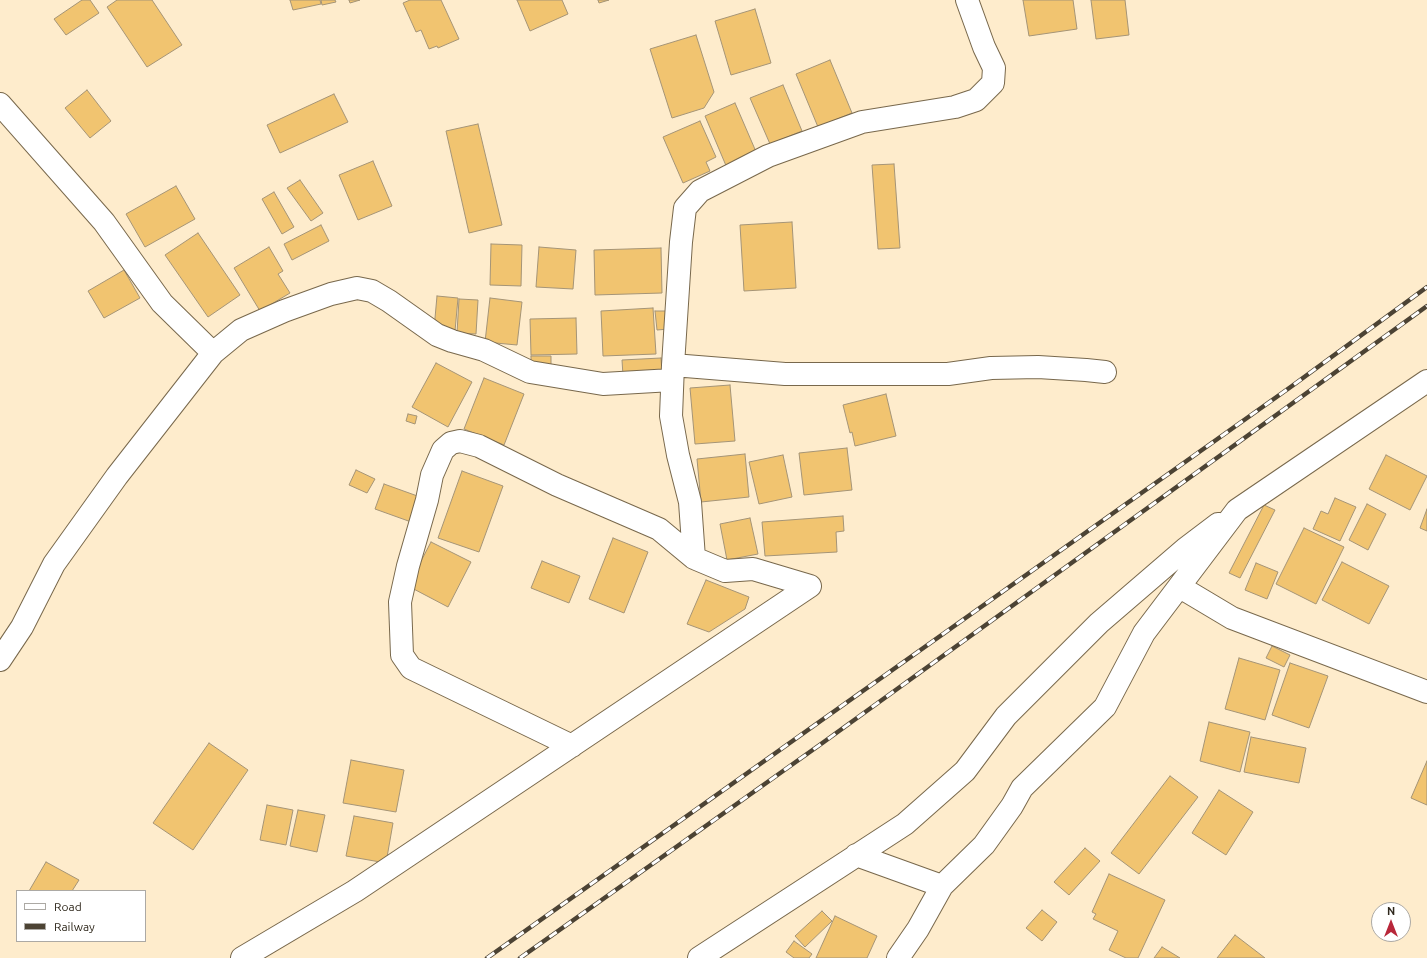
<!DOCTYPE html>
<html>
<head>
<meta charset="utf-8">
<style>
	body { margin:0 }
	#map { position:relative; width:1427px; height:958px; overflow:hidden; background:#feeccc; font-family:Ubuntu,sans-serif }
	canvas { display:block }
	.legend { position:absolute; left:16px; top:890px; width:130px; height:52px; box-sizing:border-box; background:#fff; border:1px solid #aca9a4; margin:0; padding:5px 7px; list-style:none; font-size:12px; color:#2f281c }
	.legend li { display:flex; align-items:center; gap:8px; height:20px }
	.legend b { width:20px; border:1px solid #aca9a4 }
	.north { position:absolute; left:1371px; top:902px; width:40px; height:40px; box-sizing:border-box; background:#fff; border:1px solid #aca9a4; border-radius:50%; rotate:0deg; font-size:11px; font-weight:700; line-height:16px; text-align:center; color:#2f281c }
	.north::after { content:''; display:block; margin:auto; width:14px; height:18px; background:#b8273a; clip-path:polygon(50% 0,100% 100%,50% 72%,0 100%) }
</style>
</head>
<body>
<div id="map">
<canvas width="1427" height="958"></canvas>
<ul class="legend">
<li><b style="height:5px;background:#fff"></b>Road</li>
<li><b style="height:5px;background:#4c4334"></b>Railway</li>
</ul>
<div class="north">N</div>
</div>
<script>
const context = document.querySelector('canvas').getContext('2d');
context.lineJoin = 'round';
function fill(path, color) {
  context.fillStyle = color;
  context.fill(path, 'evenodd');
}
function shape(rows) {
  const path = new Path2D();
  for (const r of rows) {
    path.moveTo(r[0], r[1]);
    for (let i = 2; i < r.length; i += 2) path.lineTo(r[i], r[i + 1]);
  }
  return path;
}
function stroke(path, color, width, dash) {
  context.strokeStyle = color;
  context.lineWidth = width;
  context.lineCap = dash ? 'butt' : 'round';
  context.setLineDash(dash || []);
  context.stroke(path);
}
const building = shape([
	[82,0,90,0,99,13,66,35,54,19,82,0],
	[117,0,152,0,182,45,147,67,107,7,117,0],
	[290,0,320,0,321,4,293,10,290,0],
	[321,0,335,0,336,2,322,5,321,0],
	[349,0,360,0,350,3,349,0],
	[410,0,441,0,459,39,438,48,437,46,429,49,421,30,416,32,403,3,410,0],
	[517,0,562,0,568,14,530,31,517,0],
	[598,0,609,0,599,3,598,0],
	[1023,0,1073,0,1077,29,1029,36,1023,0],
	[1091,0,1125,0,1129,35,1096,39,1091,0],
	[755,9,771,63,731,75,715,21,755,9],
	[696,35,714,92,704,108,672,118,650,49,696,35],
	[830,60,852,113,818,127,796,74,830,60],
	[783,85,802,131,770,144,750,98,783,85],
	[87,90,111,121,90,138,65,108,87,90],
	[334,94,348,122,280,153,267,125,334,94],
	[735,103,757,154,727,168,705,116,735,103],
	[700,121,716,157,706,162,710,171,683,183,663,137,700,121],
	[478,124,502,225,469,233,446,131,478,124],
	[373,161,392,206,358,220,339,175,373,161],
	[894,164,900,248,878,249,872,165,894,164],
	[300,180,323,213,311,221,287,188,300,180],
	[176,186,195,219,145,247,126,214,176,186],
	[274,192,294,227,282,234,262,199,274,192],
	[792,222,796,288,744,291,740,225,792,222],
	[321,225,329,241,292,260,284,244,321,225],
	[198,233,240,295,208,317,165,255,198,233],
	[491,244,522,245,521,286,490,285,491,244],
	[269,247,283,271,278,274,290,293,260,311,234,268,269,247],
	[539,247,576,250,573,289,536,287,539,247],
	[661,248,662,293,595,295,594,250,661,248],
	[124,270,140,298,104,318,88,291,124,270],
	[437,296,458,298,455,331,434,329,437,296],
	[490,298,522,302,517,345,485,342,490,298],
	[459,299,478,300,476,334,457,333,459,299],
	[653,308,656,354,603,356,601,311,653,308],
	[655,311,668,311,669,329,657,330,655,311],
	[576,318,577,354,531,355,530,319,576,318],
	[531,356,551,356,551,368,531,368,531,356],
	[661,358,662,374,623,376,622,360,661,358],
	[436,363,472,382,448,427,412,407,436,363],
	[484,378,524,394,504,445,464,429,484,378],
	[730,385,735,441,695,444,690,388,730,385],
	[886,394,896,436,855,446,852,432,850,433,843,405,886,394],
	[408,414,417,416,415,424,406,421,408,414],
	[847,448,852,490,804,495,799,453,847,448],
	[745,454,749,497,701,502,697,459,745,454],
	[783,455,792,497,759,504,749,462,783,455],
	[1386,455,1427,476,1410,510,1369,489,1386,455],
	[356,470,375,479,367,493,349,485,356,470],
	[462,471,503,486,479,552,438,538,462,471],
	[384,484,423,498,414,523,375,509,384,484],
	[1335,498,1356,507,1340,541,1313,529,1321,511,1328,514,1335,498],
	[1367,504,1386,514,1368,550,1349,540,1367,504],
	[1264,505,1275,510,1240,578,1229,573,1264,505],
	[1427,509,1427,531,1420,528,1427,509],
	[843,516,844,531,836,532,837,552,765,556,762,522,843,516],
	[750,518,758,554,727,560,720,524,750,518],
	[1304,528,1344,547,1316,604,1276,584,1304,528],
	[613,538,648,552,624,613,589,599,613,538],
	[431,542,471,562,448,607,408,586,431,542],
	[542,561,580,576,569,603,531,588,542,561],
	[1342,562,1389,586,1369,624,1322,600,1342,562],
	[1256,563,1278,572,1267,599,1245,590,1256,563],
	[706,580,749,597,745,609,709,632,687,624,706,580],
	[1272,646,1290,655,1284,667,1266,658,1272,646],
	[1239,658,1280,670,1265,720,1225,709,1239,658],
	[1290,663,1328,676,1309,728,1272,715,1290,663],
	[1209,722,1250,732,1240,772,1200,761,1209,722],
	[1251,737,1306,748,1299,783,1244,772,1251,737],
	[209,743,248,770,193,850,153,823,209,743],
	[351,760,404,770,396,812,343,803,351,760],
	[1427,761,1427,805,1411,798,1427,761],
	[1170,776,1198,797,1139,874,1111,853,1170,776],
	[1219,790,1253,812,1226,855,1192,833,1219,790],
	[267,805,293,810,286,845,260,840,267,805],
	[298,810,325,815,317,852,290,846,298,810],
	[354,816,393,823,386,863,346,856,354,816],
	[1085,848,1100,861,1069,895,1054,882,1085,848],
	[46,862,79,880,72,891,29,891,46,862],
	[1109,874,1165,900,1138,958,1126,958,1109,950,1118,931,1093,919,1096,914,1092,912,1109,874],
	[1042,910,1057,922,1042,941,1026,928,1042,910],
	[822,911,832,921,805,947,795,936,822,911],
	[835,916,877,936,867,958,816,958,835,916],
	[1235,935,1265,958,1217,958,1235,935],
	[794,941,812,954,809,958,794,958,786,952,794,941],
	[1162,947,1180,958,1154,958,1162,947]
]);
const minor = shape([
	[0,104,104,222,162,303,213,353],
	[673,365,785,374,948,374,991,368,1038,367,1086,370,1105,372],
	[810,586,753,569,725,571,694,558,690,502,678,455,671,416,673,365,681,242,685,208,700,191,768,156,862,122,955,107,976,100,993,83,994,68,984,47,967,0],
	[1180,587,1232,618,1427,692],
	[0,660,22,627,54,564,117,476,213,353,241,330,284,311,331,294,357,288,372,291,389,301,437,335,452,341,484,350,530,372,603,384,672,380],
	[572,746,411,668,402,655,400,602,408,566,427,500,432,475,443,450,451,443,460,441,479,446,557,485,659,529,694,558],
	[856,855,942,886],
	[242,958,355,891,810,586],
	[699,958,905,824,965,771,1006,716,1099,623,1185,549,1218,524],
	[898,958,918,929,942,886,984,845,1012,806,1022,788,1105,707,1144,633,1237,510,1427,381]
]);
const rail = shape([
	[487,958,1292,386,1427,287],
	[520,958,821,744,1427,306]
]);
fill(building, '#f1c470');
stroke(building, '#a59476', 1);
stroke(minor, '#78684c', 24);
stroke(minor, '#fff', 22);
stroke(rail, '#4c4334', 4.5);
stroke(rail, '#fff', 3, [9]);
</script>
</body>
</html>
